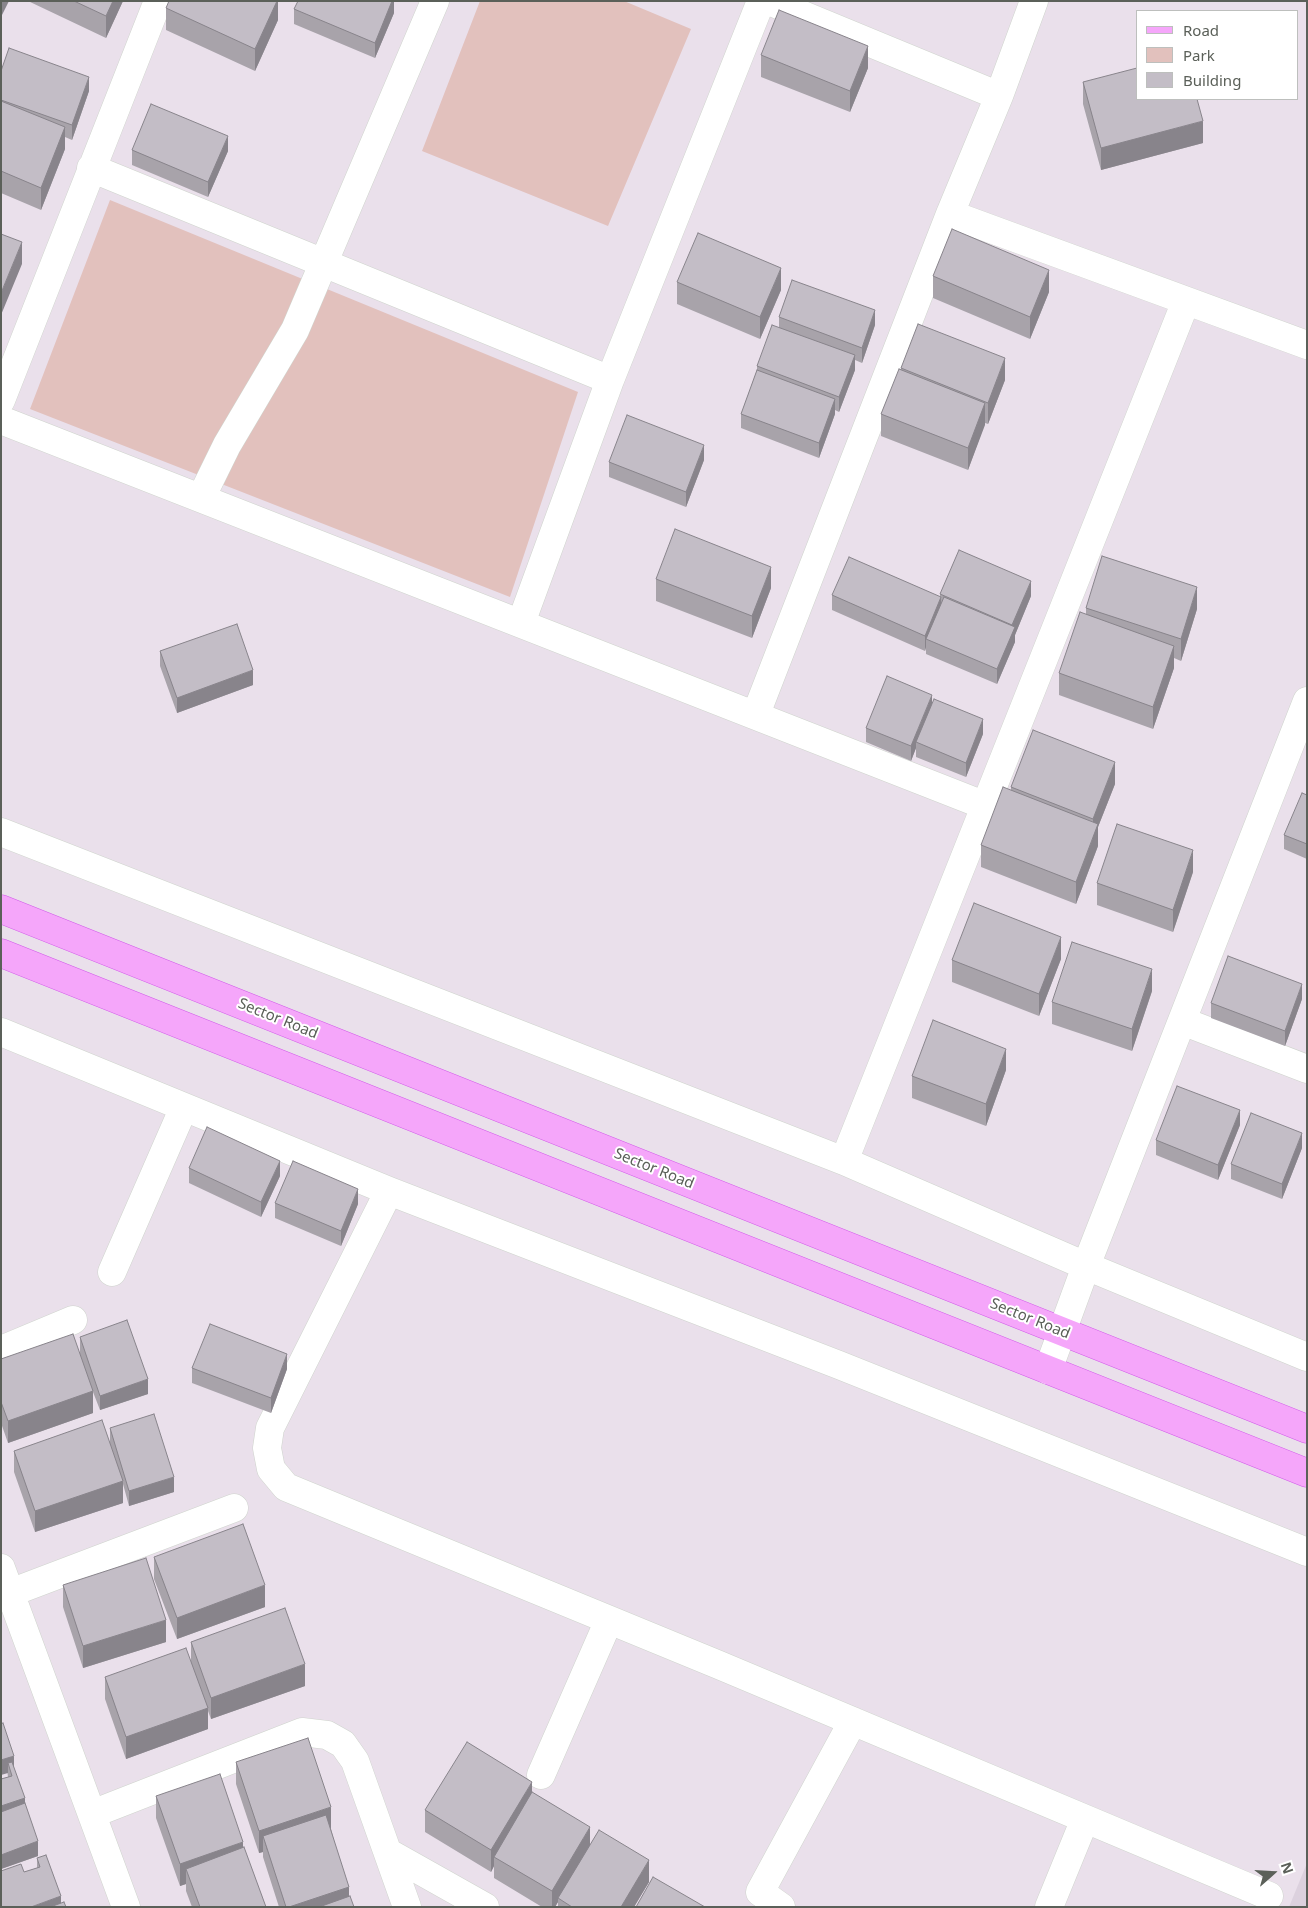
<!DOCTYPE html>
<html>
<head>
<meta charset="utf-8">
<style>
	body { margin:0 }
	#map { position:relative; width:1308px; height:1908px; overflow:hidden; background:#eae0eb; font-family:"Noto Sans",sans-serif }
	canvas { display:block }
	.frame { position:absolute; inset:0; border:2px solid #5b6059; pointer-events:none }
	.legend { position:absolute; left:1136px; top:10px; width:162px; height:90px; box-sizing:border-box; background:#fff; border:1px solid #bdbfbd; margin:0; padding:6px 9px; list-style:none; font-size:15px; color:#5b6059 }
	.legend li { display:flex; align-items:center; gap:10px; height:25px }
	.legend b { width:25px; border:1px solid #bdbfbd }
	.north { position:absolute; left:1248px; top:1848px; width:50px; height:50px; -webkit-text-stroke:4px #fff; paint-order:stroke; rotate:71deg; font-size:14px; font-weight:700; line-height:20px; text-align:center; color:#5b6059 }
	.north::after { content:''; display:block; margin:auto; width:18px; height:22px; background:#5b6059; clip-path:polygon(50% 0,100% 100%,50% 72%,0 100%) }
</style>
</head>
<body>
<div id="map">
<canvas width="1308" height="1908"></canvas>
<div class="frame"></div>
<ul class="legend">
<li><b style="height:6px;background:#f5a6fa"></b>Road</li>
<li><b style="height:14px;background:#e2c1bd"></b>Park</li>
<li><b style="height:14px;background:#c3bdc6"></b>Building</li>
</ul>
<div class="north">N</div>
</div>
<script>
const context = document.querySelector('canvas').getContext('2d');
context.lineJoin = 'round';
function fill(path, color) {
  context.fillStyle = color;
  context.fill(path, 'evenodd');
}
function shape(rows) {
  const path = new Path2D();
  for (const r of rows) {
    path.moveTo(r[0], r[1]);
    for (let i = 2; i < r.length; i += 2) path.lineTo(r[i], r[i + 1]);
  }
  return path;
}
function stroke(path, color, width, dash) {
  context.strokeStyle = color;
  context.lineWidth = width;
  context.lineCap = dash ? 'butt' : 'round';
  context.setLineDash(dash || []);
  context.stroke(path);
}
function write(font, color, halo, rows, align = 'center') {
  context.font = font + ' "Noto Sans",sans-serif';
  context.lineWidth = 4;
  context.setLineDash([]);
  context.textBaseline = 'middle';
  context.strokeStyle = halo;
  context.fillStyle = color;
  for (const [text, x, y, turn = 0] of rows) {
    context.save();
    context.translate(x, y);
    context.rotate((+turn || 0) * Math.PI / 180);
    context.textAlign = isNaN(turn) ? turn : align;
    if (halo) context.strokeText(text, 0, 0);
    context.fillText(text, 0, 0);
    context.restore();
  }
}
const education = shape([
	[1307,1863,1307,1907,1289,1907]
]);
const green = shape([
	[480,1,624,1,691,29,608,226,422,151],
	[110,200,578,392,510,597,30,409]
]);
const minor = shape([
	[769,1,999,96],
	[91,168,610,380],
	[950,214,1307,345],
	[1,400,158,1],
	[1,420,986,806],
	[201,498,227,445,295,330,435,1],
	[521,623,610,380,761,1],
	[756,714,950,214,999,96,1034,1],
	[1,832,844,1161,1086,1266,1307,1357],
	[1182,1021,1307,1069],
	[1,1032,389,1191,839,1365,1307,1552],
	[844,1161,1186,301],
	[389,1191,270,1428,267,1448,271,1469,286,1487,719,1665,1269,1896],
	[112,1272,184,1107],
	[1,1350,73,1320],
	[1048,1370,1086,1266,1307,701],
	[1,1568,126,1907],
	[10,1593,234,1508],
	[541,1775,609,1620],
	[92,1814,302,1732,327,1735,343,1744,355,1761,407,1907],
	[389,1853,485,1907],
	[781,1907,760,1892,853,1721],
	[1049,1907,1085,1819]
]);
const major = shape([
	[1,909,1307,1429],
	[1,953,1307,1473]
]);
const wall = shape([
	[28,1,123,1,106,38],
	[278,1,278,20,255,71,166,30,166,8],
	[394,1,394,13,375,58,294,24,294,9],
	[761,55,868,68,850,112,761,77],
	[1,71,89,91,72,140,65,137,65,149,41,210,1,193],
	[1083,82,1203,143,1101,170,1083,104],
	[132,150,228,151,208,197,132,165],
	[933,276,1049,292,1030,339,933,298],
	[677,282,781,290,760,339,677,304],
	[779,317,875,325,862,363,855,360,855,370,839,412,835,410,835,414,819,458,741,428,741,414,757,370,757,366,779,327],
	[901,368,1005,380,988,424,985,423,968,470,881,436,881,414],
	[704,460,686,507,609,477,609,462],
	[656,579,771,588,752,638,656,601],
	[940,594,1031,596,1015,635,1015,642,997,684,926,654,926,647,925,651,832,610,832,595,940,597],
	[1086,608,1197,609,1181,661,1174,658,1174,668,1153,729,1059,695,1059,673,1086,614],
	[160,651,253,685,177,713,160,666],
	[866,728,983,734,966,777,916,757,916,748,911,761,866,742],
	[1115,784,1098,827,1098,846,1076,904,981,867,981,845,1011,790,1011,787],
	[1307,795,1307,859,1284,849,1284,835],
	[1193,872,1173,932,1097,905,1097,883],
	[1061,959,1039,1016,952,982,952,960],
	[1152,991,1132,1051,1052,1024,1052,1002],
	[1302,999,1285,1046,1211,1018,1211,1003],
	[1006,1070,986,1126,912,1098,912,1076],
	[1240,1125,1218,1180,1156,1155,1156,1140],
	[1302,1148,1282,1199,1231,1179,1231,1164],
	[189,1168,280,1176,261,1217,189,1183],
	[275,1203,358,1204,341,1246,275,1218],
	[1307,1307,1307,1324,1306,1324,1306,1309],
	[80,1337,148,1394,100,1410,93,1392,93,1413,8,1443,1,1423,1,1359,80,1352],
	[192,1368,287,1369,271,1413,192,1383],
	[110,1428,174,1492,129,1506,123,1484,123,1503,35,1532,14,1472,14,1451,110,1442],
	[154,1557,265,1607,177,1639,154,1579],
	[63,1585,166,1642,83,1668,63,1607],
	[191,1642,305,1686,211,1719,208,1711,208,1729,126,1759,105,1699,105,1677,191,1661],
	[1,1724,25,1806,38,1856,1,1869,1,1779,8,1777],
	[236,1762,331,1829,349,1897,354,1907,279,1907,263,1857,263,1852,259,1853,236,1784],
	[532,1793,590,1846,649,1882,634,1907,558,1907,558,1902,555,1907,542,1907,494,1878,494,1866,491,1872,425,1832,425,1810],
	[156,1796,243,1847,266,1907,192,1907,186,1891,186,1884,180,1886,156,1818],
	[37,1858,61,1903,24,1872,37,1868]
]);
const shadedWall = shape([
	[2,1,9,1,1,17,1,2],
	[113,1,123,1,106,38,106,16],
	[277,1,278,1,278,20,255,71,255,49],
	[392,1,394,1,394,13,375,58,375,43],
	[868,46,868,68,850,112,850,91],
	[89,77,89,91,72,140,72,125],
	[1203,121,1203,143,1101,170,1101,148],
	[65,127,65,149,41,210,41,188],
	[228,136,228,151,208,197,208,182],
	[22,242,22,264,1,315,1,293],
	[781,268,781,290,760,339,760,317],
	[1049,270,1049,292,1030,339,1030,317],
	[875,310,875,325,862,363,862,348],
	[855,355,855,370,839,412,839,397],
	[1005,358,1005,380,988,424,988,403],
	[835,399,835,414,819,458,819,443],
	[985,403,985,425,968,470,968,448],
	[704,445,704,460,686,507,686,492],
	[771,567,771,588,752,638,752,616],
	[1031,581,1031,596,1015,635,1015,642,997,684,997,669,1012,632,1012,625],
	[1197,587,1197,609,1181,661,1181,639],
	[941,597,941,612,926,639,926,647,925,651,925,636],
	[1174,646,1174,668,1153,729,1153,707],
	[253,670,253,685,177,713,177,698],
	[932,695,932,710,916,742,916,748,911,761,911,746],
	[983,719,983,734,966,777,966,763],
	[1115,762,1115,784,1098,827,1098,846,1076,904,1076,882,1093,838,1093,819],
	[1193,850,1193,872,1173,932,1173,910],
	[1061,937,1061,959,1039,1016,1039,994],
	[1152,969,1152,991,1132,1051,1132,1029],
	[1302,984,1302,999,1285,1046,1285,1031],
	[1006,1049,1006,1070,986,1126,986,1104],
	[1240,1110,1240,1125,1218,1180,1218,1165],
	[1302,1133,1302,1148,1282,1199,1282,1184],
	[280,1161,280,1176,261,1217,261,1202],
	[358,1189,358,1204,341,1246,341,1231],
	[287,1354,287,1369,271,1413,271,1398],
	[148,1379,148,1394,100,1410,100,1396],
	[93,1391,93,1413,8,1443,8,1421],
	[174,1477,174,1492,129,1506,129,1491],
	[123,1481,123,1503,35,1532,35,1511],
	[265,1585,265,1607,177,1639,177,1618],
	[166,1620,166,1642,83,1668,83,1646],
	[305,1664,305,1686,211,1719,211,1698],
	[208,1708,208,1729,126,1759,126,1737],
	[14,1756,14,1771,8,1763,8,1773,1,1775,1,1760],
	[532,1782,532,1804,494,1857,494,1866,491,1872,491,1850],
	[25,1798,25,1812,1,1821,1,1806],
	[331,1807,331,1829,267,1850,263,1836,263,1852,259,1853,259,1831],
	[590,1827,590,1849,558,1898,558,1902,555,1907,552,1907,552,1891],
	[38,1841,38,1856,1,1869,1,1855],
	[243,1842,243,1864,186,1869,186,1884,180,1886,180,1864],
	[649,1860,649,1882,634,1907,621,1907],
	[349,1887,349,1907,289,1907],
	[61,1896,61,1907,31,1907]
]);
const building = shape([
	[74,1,113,1,106,16,74,1],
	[169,1,277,1,255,49,166,8,169,1],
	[298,1,392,1,375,43,294,9,298,1],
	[779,10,868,46,850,91,761,55,779,10],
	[9,48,89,77,72,125,1,100,1,71,9,48],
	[1137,68,1137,99,1197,99,1203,121,1101,148,1083,82,1137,68],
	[1,101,65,127,41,188,1,171,1,101],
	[151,104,228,136,208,182,132,150,151,104],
	[952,229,1049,270,1030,317,933,276,952,229],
	[698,233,781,268,760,317,677,282,698,233],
	[1,234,22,242,1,293,1,234],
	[792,280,875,310,862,348,779,317,792,280],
	[918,324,1005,358,988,403,901,368,918,324],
	[772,325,855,355,839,397,757,366,772,325],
	[899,369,985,403,968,448,881,414,899,369],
	[757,370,835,399,819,443,741,414,757,370],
	[627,415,704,445,686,492,609,462,627,415],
	[675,529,771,567,752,616,656,579,675,529],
	[959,550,1031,581,1012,625,940,594,959,550],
	[1102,556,1197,587,1181,639,1086,608,1102,556],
	[849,557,941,597,925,636,832,595,849,557],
	[944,597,1015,627,997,669,926,639,944,597],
	[1080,612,1174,646,1153,707,1059,673,1080,612],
	[237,624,253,670,177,698,160,651,237,624],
	[887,676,932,695,911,746,866,728,887,676],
	[934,699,983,719,966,763,916,742,934,699],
	[1033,730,1115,762,1093,819,1011,787,1033,730],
	[1003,787,1098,824,1076,882,981,845,1003,787],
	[1302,793,1307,795,1307,844,1284,835,1302,793],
	[1117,824,1193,850,1173,910,1097,883,1117,824],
	[974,903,1061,937,1039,994,952,960,974,903],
	[1072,942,1152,969,1132,1029,1052,1002,1072,942],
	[1228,956,1302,984,1285,1031,1211,1003,1228,956],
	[933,1020,1006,1049,986,1104,912,1076,933,1020],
	[1177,1086,1240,1110,1218,1165,1156,1140,1177,1086],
	[1251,1113,1302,1133,1282,1184,1231,1164,1251,1113],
	[207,1127,280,1161,261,1202,189,1168,207,1127],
	[293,1161,358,1189,341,1231,275,1203,293,1161],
	[127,1320,148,1379,100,1396,80,1337,127,1320],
	[210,1324,287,1354,271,1398,192,1368,210,1324],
	[73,1334,93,1391,8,1421,1,1402,1,1359,73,1334],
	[154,1414,174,1477,129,1491,110,1428,154,1414],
	[102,1420,123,1481,35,1511,14,1451,102,1420],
	[243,1524,265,1585,177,1618,154,1557,243,1524],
	[146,1558,166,1620,83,1646,63,1585,146,1558],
	[285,1608,305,1664,211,1698,191,1642,285,1608],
	[186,1648,208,1708,126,1737,105,1677,186,1648],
	[3,1723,14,1756,1,1760,1,1724,3,1723],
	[308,1738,331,1807,259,1831,236,1762,308,1738],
	[467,1742,532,1782,491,1850,425,1810,467,1742],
	[12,1762,25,1798,1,1806,1,1779,12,1776,8,1763,12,1762],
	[220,1774,243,1842,180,1864,156,1796,220,1774],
	[532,1792,590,1827,552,1891,494,1857,532,1792],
	[25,1803,38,1841,1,1855,1,1812,25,1803],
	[326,1815,349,1887,289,1907,286,1907,263,1836,326,1815],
	[599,1830,649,1860,621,1907,572,1907,558,1898,599,1830],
	[244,1847,266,1907,200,1907,186,1869,244,1847],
	[46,1855,61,1896,31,1907,1,1907,1,1871,21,1864,24,1872,40,1867,37,1858,46,1855],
	[653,1877,705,1907,636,1907,653,1877],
	[350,1896,354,1907,319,1907,350,1896],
	[64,1902,66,1907,50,1907,64,1902]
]);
const streetNames = [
	["Sector Road",278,1019,22],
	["Sector Road",654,1169,22],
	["Sector Road",1030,1319,22]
];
fill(education, '#dcd1de');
fill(green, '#e2c1bd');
stroke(minor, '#cfd4cd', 29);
stroke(major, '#d05be8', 29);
stroke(minor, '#fff', 28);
stroke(major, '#f5a6fa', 28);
fill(wall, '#a8a3aa');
fill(shadedWall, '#88848b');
fill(building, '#c3bdc6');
stroke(building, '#88848b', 1);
write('15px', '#5b6059', '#fff', streetNames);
</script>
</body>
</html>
